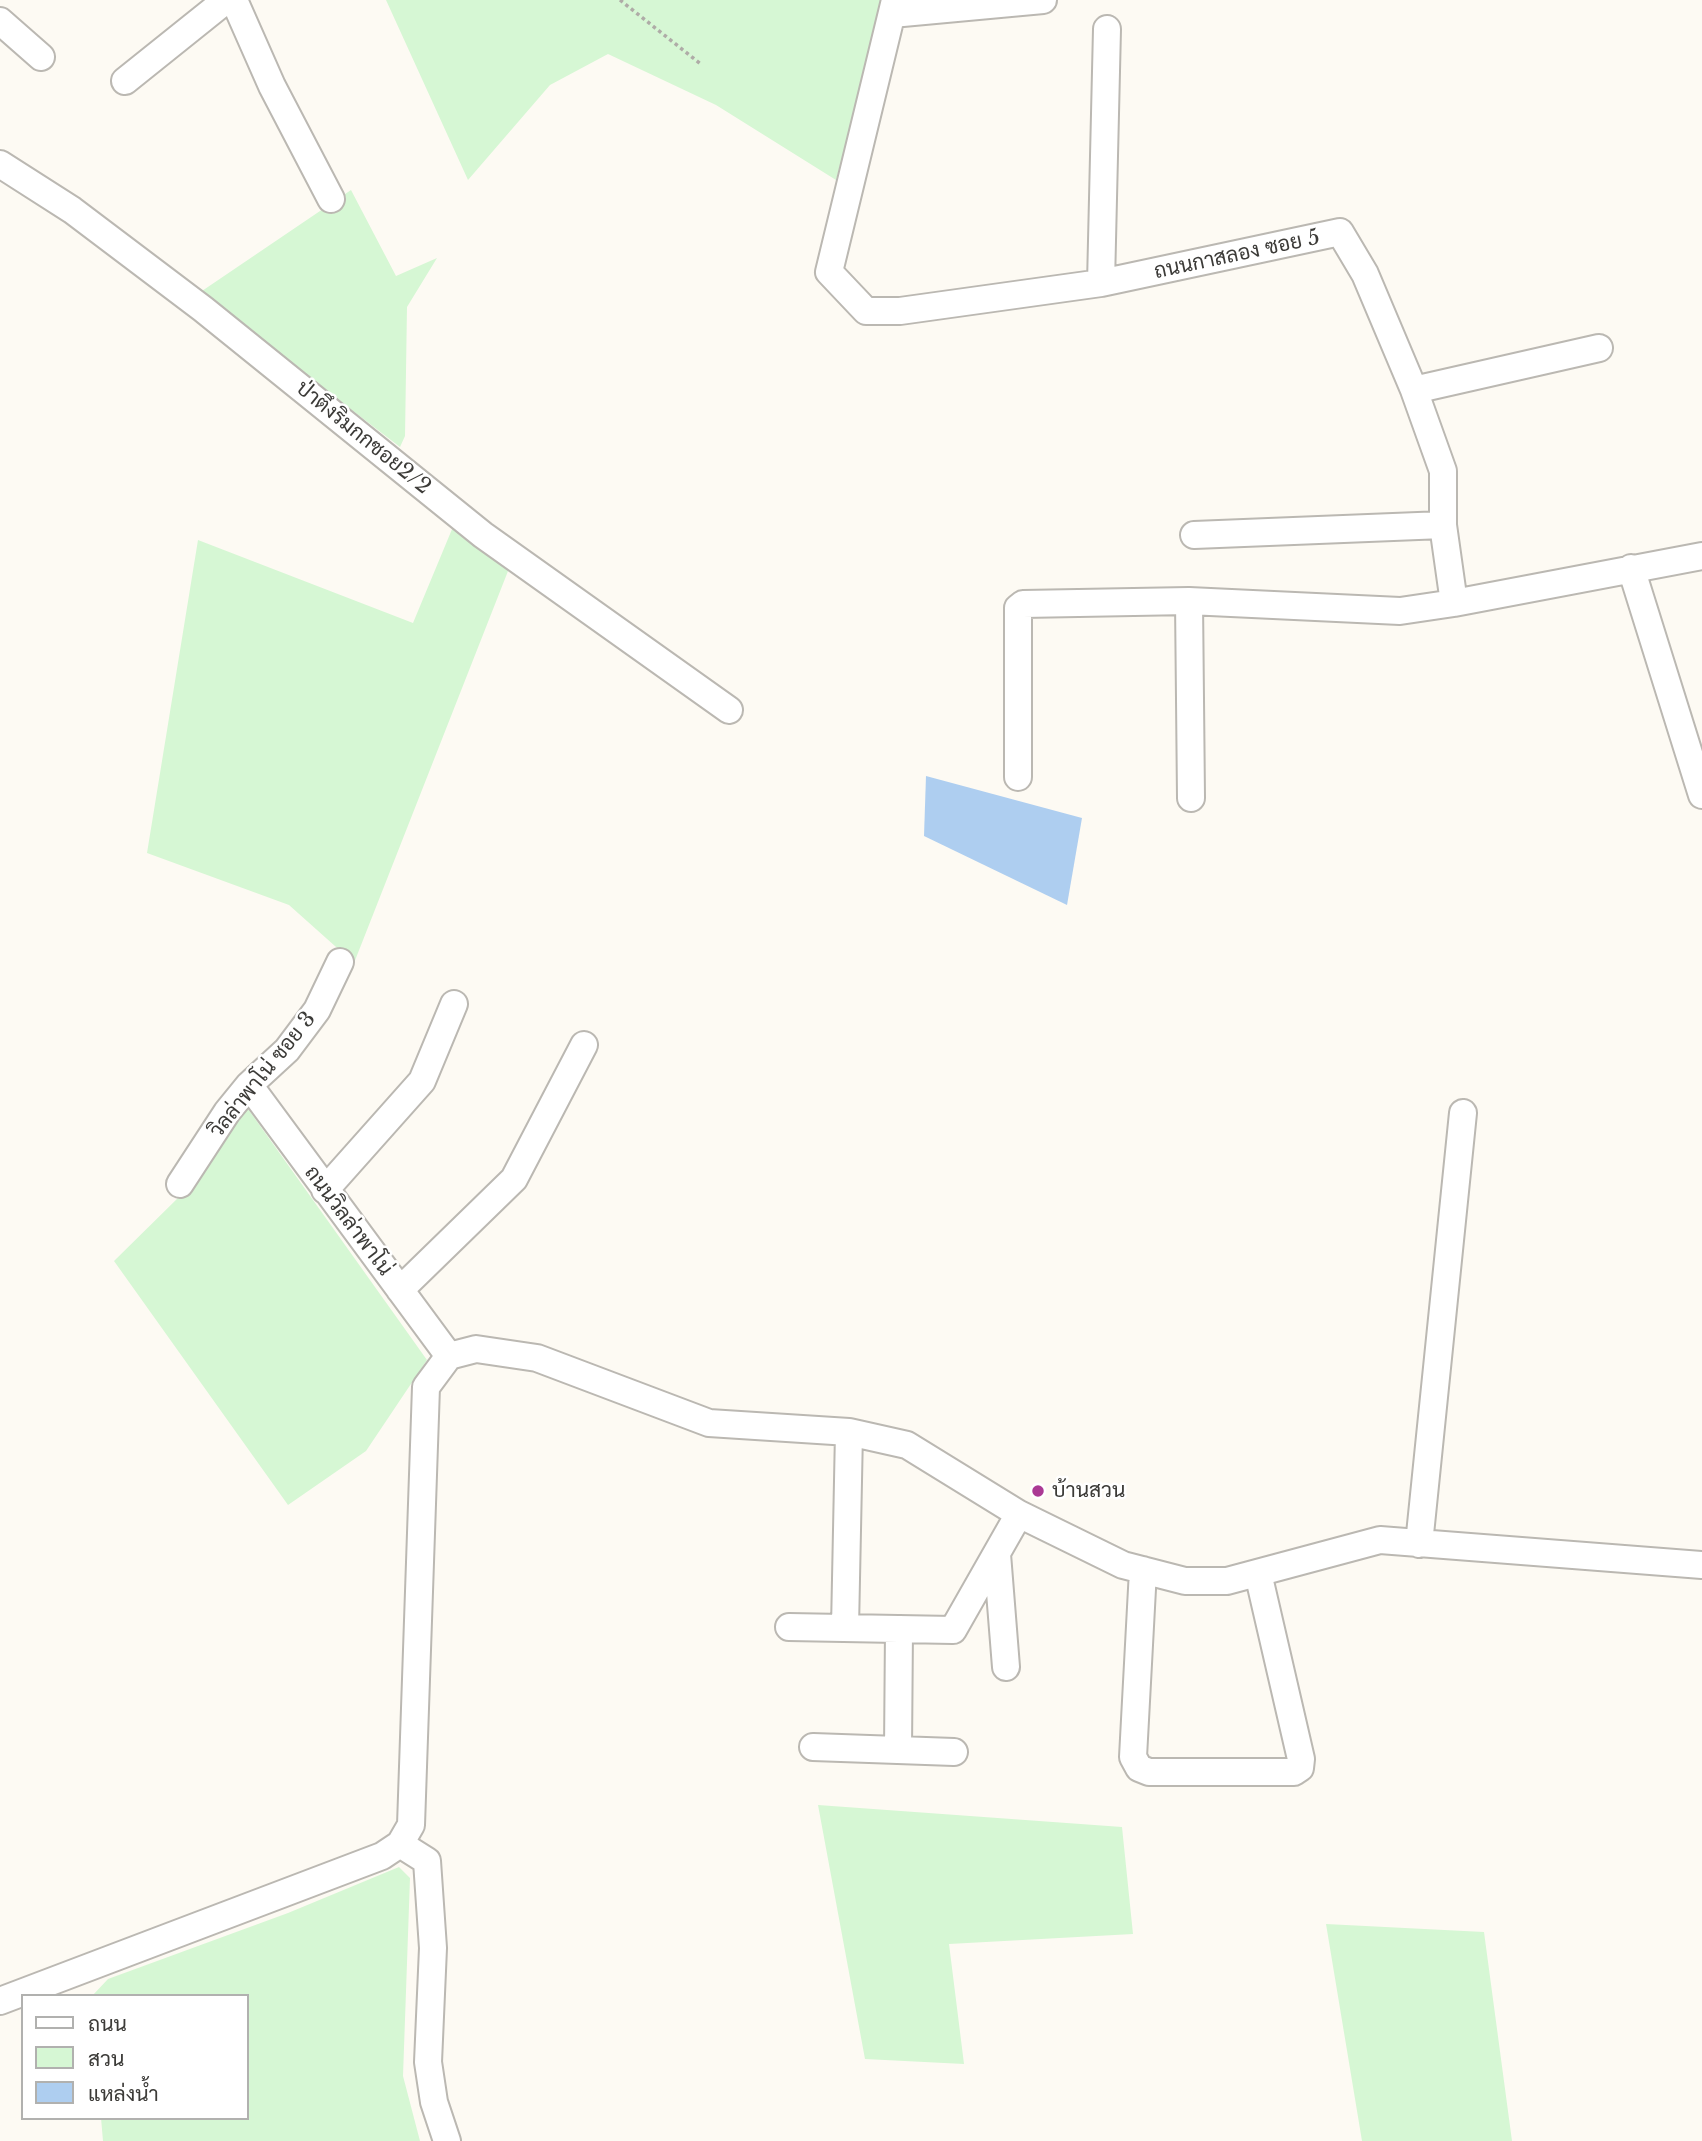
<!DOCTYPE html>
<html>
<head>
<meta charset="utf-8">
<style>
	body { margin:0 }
	#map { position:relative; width:1702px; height:2141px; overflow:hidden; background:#fdfaf3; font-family:"Libre Baskerville",Sarabun,serif }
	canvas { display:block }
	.legend { position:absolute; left:21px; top:1994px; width:228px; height:126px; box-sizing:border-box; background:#fff; border:2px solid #b1b1af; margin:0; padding:9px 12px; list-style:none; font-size:21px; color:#3c3b38 }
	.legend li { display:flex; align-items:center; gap:14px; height:35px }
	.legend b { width:35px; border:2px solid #b1b1af }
</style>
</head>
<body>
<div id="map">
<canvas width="1702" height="2141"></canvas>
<ul class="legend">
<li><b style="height:9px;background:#fff"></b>ถนน</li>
<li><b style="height:19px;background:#d6f7d4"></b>สวน</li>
<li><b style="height:19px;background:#aecef0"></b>แหล่งน้ำ</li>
</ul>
</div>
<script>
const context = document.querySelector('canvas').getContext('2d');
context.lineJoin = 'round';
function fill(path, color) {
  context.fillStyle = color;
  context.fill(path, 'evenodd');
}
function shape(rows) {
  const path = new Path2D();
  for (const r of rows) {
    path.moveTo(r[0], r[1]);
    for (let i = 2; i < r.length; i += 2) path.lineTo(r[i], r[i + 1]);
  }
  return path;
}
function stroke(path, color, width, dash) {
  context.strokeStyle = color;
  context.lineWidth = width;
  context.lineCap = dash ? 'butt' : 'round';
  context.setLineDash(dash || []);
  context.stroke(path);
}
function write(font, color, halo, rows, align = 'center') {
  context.font = font + ' "Libre Baskerville",Sarabun,serif';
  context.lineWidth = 5;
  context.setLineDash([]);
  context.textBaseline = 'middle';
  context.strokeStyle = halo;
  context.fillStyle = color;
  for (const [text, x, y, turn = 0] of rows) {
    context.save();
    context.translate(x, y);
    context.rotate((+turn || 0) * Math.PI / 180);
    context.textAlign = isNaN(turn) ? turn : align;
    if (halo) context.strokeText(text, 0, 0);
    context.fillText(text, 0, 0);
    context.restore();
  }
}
const green = shape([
	[386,0,885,0,836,180,716,105,608,54,550,85,468,180],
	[351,190,396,276,437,258,407,307,405,436,400,447,199,293],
	[455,522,510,566,354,963,289,905,147,853,198,540,413,623],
	[246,1106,427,1360,366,1451,288,1505,114,1261,182,1194],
	[818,1805,1122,1827,1133,1934,949,1944,964,2064,865,2059],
	[399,1867,410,1878,403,2076,420,2141,103,2141,101,2118,247,2118,247,1996,92,1996,108,1979,288,1913],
	[1326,1924,1484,1932,1512,2141,1362,2141]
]);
const water = shape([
	[926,776,1082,818,1067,905,924,836]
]);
const path = shape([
	[620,0,702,65]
]);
const minor = shape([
	[234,0,272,86,331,199],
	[895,0,829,272,866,311,900,311,1101,283,1340,232,1365,274,1414,390,1443,471,1443,525,1454,603,1702,556],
	[892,14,1043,0],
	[0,21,41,57],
	[125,81,226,0],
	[0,164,72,210,203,309,483,535,729,710],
	[1101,283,1107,29],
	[1414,390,1599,348],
	[1194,535,1443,525],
	[1631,568,1702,795],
	[1189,601,1191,798],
	[1018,777,1018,608,1023,604,1189,601,1400,611,1454,603],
	[249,1085,449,1356],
	[180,1184,227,1112,249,1085,287,1050,317,1010,340,962],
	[325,1190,422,1081,454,1004],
	[400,1290,514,1179,584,1045],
	[1419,1544,1463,1113],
	[997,1554,1006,1667],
	[1143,1570,1133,1757,1139,1768,1149,1772,1294,1772,1300,1768,1301,1759,1258,1573],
	[789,1627,953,1630,1019,1514],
	[845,1628,849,1432],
	[813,1747,954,1752],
	[898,1750,899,1629],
	[400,1844,427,1861,433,1948,428,2062,434,2102,447,2141],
	[0,2001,382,1856,400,1844,411,1825,426,1387,449,1356,476,1349,537,1358,709,1423,849,1432,907,1445,1019,1514,1123,1565,1185,1581,1227,1581,1380,1540,1702,1565]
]);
const markers = [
	[1038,1491,7,"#ab3994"]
];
const streetNames = [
	["ถนนกาสลอง ซอย 5",1237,255,-12],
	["ป่าตึงริมกกซอย2/2",363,438,39],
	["วิลล่าพาโน่ ซอย 3",263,1075,-51],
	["ถนนวิลล่าพาโน่",348,1221,53]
];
const poiNames = [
	["บ้านสวน",1052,1491]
];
fill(green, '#d6f7d4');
fill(water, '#aecef0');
stroke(minor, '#bbb8b2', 30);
stroke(path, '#afaca7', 3.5, [3.5, 3.5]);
stroke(minor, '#fff', 26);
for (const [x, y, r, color] of markers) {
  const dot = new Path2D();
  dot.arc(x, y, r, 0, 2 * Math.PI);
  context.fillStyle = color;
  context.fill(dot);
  stroke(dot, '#fff', 2.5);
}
write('21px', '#3c3b38', '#fff', streetNames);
write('21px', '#3c3b38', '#fff', poiNames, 'left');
</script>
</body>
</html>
